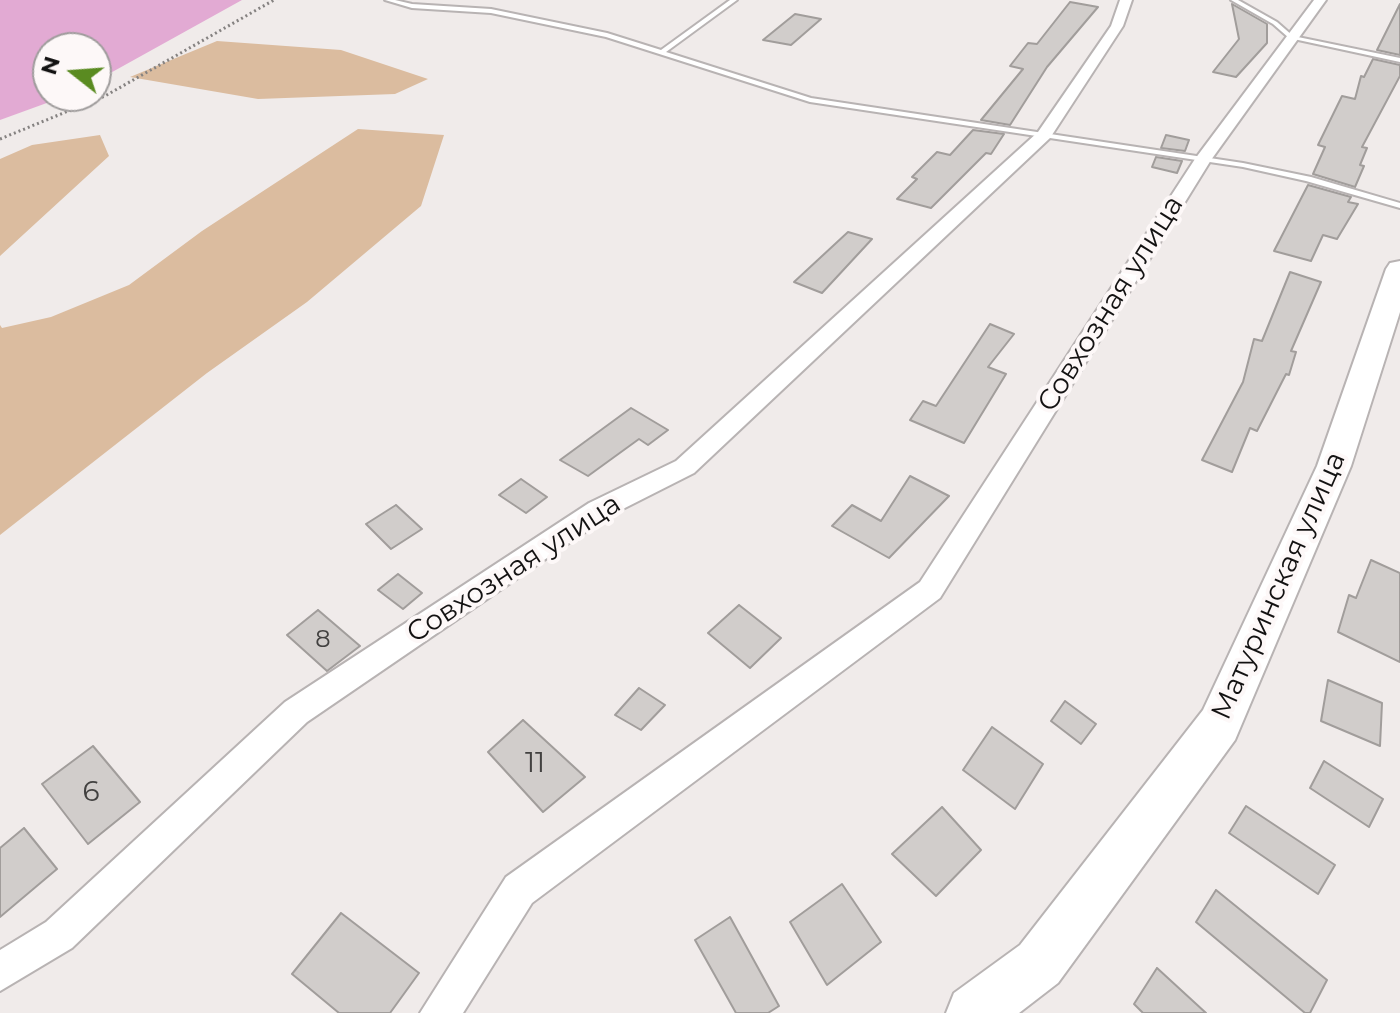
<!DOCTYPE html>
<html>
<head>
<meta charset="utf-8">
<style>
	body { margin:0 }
	#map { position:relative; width:1400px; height:1013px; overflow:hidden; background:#f0ebea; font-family:Montserrat,sans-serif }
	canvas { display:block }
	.north { position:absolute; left:32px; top:32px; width:80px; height:80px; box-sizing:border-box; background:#fdf8f8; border:2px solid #9f9c9c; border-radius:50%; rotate:287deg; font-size:22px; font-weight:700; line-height:32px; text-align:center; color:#131212 }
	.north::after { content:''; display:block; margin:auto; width:28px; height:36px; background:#5a8b21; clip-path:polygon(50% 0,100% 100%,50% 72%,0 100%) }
</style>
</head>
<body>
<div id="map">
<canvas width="1400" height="1013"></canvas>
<div class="north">N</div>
</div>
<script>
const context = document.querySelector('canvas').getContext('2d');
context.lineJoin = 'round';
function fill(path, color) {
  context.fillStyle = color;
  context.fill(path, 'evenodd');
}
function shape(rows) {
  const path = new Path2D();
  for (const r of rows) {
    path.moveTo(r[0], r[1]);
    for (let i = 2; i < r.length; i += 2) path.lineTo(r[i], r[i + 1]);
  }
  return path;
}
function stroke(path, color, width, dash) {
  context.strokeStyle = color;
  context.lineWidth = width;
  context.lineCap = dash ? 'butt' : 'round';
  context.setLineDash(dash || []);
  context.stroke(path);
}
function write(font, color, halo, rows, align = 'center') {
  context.font = font + ' Montserrat,sans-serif';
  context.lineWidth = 8;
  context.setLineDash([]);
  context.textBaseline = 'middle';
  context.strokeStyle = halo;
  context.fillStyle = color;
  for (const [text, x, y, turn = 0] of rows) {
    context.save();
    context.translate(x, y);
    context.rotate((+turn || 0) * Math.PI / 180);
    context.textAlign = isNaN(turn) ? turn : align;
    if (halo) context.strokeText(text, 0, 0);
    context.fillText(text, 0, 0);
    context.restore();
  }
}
const green = shape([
	[217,41,341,50,428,79,395,94,258,99,130,77],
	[358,129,444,135,421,206,307,302,207,373,0,535,0,325,2,328,51,317,129,285,202,231],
	[100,135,109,156,0,256,0,159,32,145]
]);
const water = shape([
	[0,0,242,0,96,81,96,48,48,48,48,96,66,96,0,120]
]);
const building = shape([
	[1070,2,1098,7,1047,67,1010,125,981,120,1023,69,1010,66,1028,43,1037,44,1070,2],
	[1232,4,1267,24,1267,43,1236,77,1213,72,1239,39,1232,4],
	[1400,4,1400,55,1377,50,1400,4],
	[795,14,821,19,791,45,763,40,795,14],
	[1373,59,1400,65,1400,76,1362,147,1367,148,1360,165,1364,166,1355,187,1313,174,1325,147,1318,145,1342,96,1355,99,1361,76,1364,77,1373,59],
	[973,130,1004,134,991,154,986,153,931,208,897,199,917,179,912,177,937,152,950,155,973,130],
	[1166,135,1189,140,1185,151,1161,148,1166,135],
	[1156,157,1182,161,1177,173,1152,167,1156,157],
	[1308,185,1351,197,1348,202,1358,204,1337,239,1323,235,1311,261,1274,251,1308,185],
	[848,232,872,239,822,293,794,282,848,232],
	[1290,272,1321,282,1291,351,1296,352,1289,375,1286,374,1257,431,1250,428,1232,472,1202,460,1243,382,1254,339,1262,341,1290,272],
	[990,324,1014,334,988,367,1006,374,964,443,910,420,923,401,936,406,990,324],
	[631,408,668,430,648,445,639,439,588,476,560,460,631,408],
	[910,476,949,496,889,558,832,526,852,505,881,521,910,476],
	[521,479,547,497,526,513,499,495,521,479],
	[396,505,422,529,391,549,366,524,396,505],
	[1371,560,1400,573,1400,662,1338,632,1349,595,1356,598,1371,560],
	[398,574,422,593,403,609,378,590,398,574],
	[739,605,781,638,750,668,708,633,739,605],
	[318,610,360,646,327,671,287,635,318,610],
	[1328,680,1382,703,1380,746,1321,721,1328,680],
	[639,688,665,705,641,730,615,715,639,688],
	[1065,701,1096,724,1081,744,1051,721,1065,701],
	[523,720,585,777,543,812,488,752,523,720],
	[992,727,1043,764,1015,809,963,770,992,727],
	[93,746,140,802,88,844,42,784,93,746],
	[1324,761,1383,799,1369,827,1310,788,1324,761],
	[1246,806,1335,865,1318,894,1229,833,1246,806],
	[942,807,981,850,936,896,892,854,942,807],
	[24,828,57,869,0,917,0,848,24,828],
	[842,884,881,942,827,985,790,922,842,884],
	[1216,890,1327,980,1310,1013,1305,1013,1196,922,1216,890],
	[341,913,419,973,390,1013,339,1013,292,974,341,913],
	[730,917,779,1006,768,1013,736,1013,695,940,730,917],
	[1157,968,1206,1013,1143,1013,1134,1004,1157,968]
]);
const path = shape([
	[0,139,105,96,274,0]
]);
const lane = shape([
	[385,0,395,0,412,4,491,9,607,33,661,50,730,0,737,0,666,52,811,98,1243,163,1311,177,1400,203,1400,208,1306,181,1243,167,810,102,606,37,491,13,412,8,385,0],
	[1231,0,1238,0,1277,22,1293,36,1400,58,1400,62,1289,38,1273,24,1231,0]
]);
const street = shape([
	[1120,0,1132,0,1123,26,1050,138,694,473,607,517,307,722,72,948,0,991,0,950,46,922,285,702,589,503,676,461,1038,132,1111,26,1120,0],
	[1314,0,1326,0,1211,160,940,598,532,903,463,1013,420,1013,506,877,920,582,1195,159,1314,0]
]);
const secondary = shape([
	[1400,261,1400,312,1351,466,1235,740,1058,983,1019,1013,946,1013,954,993,1020,945,1203,710,1317,466,1386,269,1390,263,1400,261]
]);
const numberNames = [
	["8",323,640]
];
const streetNames = [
	["Совхозная улица",1111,304,-58],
	["Совхозная улица",514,569,-33],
	["Матуринская улица",1279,586,-66]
];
const nearNumbernames = [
	["11",535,764],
	["6",91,793]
];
fill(green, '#dbbc9f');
fill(water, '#e2aad3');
fill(building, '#d1cdcb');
stroke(building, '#a19d9b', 2);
stroke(lane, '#b8b3b3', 4);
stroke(street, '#b8b3b3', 4);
stroke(secondary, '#b8b3b3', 4);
stroke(path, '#858281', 3, [2, 3]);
fill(lane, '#fff');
fill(street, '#fff');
fill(secondary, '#fff');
write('24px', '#424140', null, numberNames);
write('28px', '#131212', '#fdf8f8', streetNames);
write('28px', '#424140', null, nearNumbernames);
</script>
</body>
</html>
